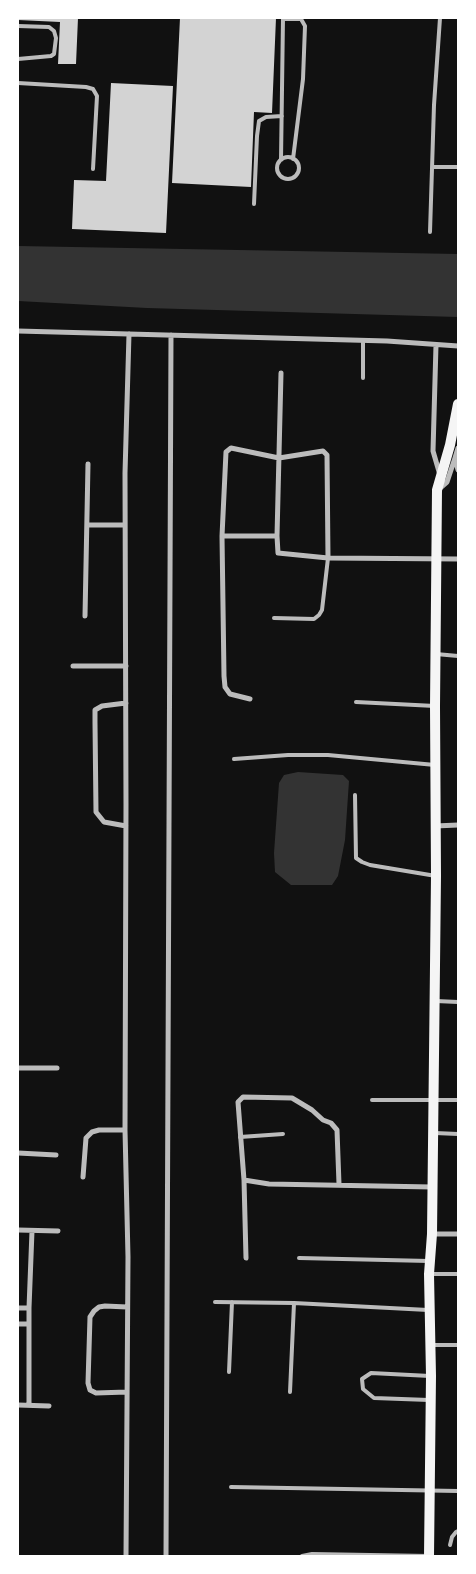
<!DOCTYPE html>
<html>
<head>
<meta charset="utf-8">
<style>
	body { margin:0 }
	#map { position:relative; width:476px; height:1574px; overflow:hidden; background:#111; font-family:Lato,sans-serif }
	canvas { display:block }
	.frame { position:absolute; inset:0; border:19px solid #fff; pointer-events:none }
</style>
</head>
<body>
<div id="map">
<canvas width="476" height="1574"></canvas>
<div class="frame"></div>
</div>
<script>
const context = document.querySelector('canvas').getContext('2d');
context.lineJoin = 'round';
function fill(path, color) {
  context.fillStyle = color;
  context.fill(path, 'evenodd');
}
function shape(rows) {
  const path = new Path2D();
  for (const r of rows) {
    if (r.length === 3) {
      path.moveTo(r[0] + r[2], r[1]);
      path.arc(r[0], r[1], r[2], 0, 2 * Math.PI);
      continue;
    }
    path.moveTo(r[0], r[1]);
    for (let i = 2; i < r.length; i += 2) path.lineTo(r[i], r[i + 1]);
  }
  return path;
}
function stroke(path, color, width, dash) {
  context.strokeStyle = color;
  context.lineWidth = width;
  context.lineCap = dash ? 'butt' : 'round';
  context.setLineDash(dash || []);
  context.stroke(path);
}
const water = shape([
	[18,246,458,254,458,317,147,308,18,301],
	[298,772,343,775,349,781,345,840,338,876,332,885,291,885,275,872,274,853,279,783,284,775]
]);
const building = shape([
	[18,18,78,18,76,64,58,64,60,22,18,20],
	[180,18,276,18,272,113,254,112,251,187,172,183],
	[111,83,173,86,166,233,72,229,74,180,106,181]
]);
const service = shape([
	[283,19,301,19,305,26,303,79,293,159],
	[18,26,49,27,54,31,56,38,54,54,51,56,18,59],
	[18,83,86,87,93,89,97,96,93,169],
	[288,168,11],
	[281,160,283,18],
	[432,167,458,167],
	[254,204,257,136,259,121,266,117,282,116],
	[430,232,434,105,440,18],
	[363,378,363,340],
	[274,618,314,619,319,615,322,610,328,558],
	[436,654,458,656],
	[356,702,435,706],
	[234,759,288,755,328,755,435,765],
	[355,795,356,858,362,862,370,865,436,876],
	[436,1001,458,1002],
	[372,1100,458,1100],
	[435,1133,458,1134],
	[240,1137,283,1134],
	[299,1258,429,1261],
	[431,1274,458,1274],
	[215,1302,294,1303,428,1310],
	[431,1345,458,1345],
	[229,1372,232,1302],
	[290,1392,294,1303],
	[429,1400,374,1398,363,1389,362,1379,371,1373,430,1376],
	[231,1487,458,1491],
	[450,1545,452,1537,456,1532,458,1531],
	[302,1556,312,1554,429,1556]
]);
const minor = shape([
	[18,331,387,341,458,346],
	[436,345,433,451,440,475],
	[458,448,455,458,458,470],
	[439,489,447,482,455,458],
	[88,525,125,525],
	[222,536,277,536,278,553,328,558,458,559],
	[277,536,281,373],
	[85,616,88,464],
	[73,666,126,666],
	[250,699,230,694,225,687,224,676,222,536,226,452,231,448,279,458,323,451,327,455,328,558],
	[126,826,104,822,96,812,95,723,95,710,102,706,126,703],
	[435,826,458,825],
	[18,1068,57,1068],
	[18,1153,56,1155],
	[83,1177,86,1138,92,1132,99,1130,125,1130],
	[244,1180,246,1258],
	[339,1184,337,1130,331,1123,323,1120,312,1110,292,1098,243,1097,238,1102,244,1180,269,1184,432,1187],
	[18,1230,58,1231],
	[432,1234,458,1234],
	[18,1308,29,1308],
	[18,1324,29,1324],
	[127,1392,96,1393,90,1390,88,1383,90,1317,94,1311,99,1307,105,1306,127,1307],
	[18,1405,49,1406],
	[29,1405,29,1308,32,1231],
	[126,1556,128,1257,125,1130,126,804,125,473,129,334],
	[166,1556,171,335]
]);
const secondary = shape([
	[429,1556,431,1376,429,1274,432,1234,436,876,435,706,437,490,450,445,458,404]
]);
fill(water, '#333');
fill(building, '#d3d3d3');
stroke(service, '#bcbcbc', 4);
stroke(minor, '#bcbcbc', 5);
stroke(secondary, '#f5f5f5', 10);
</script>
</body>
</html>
